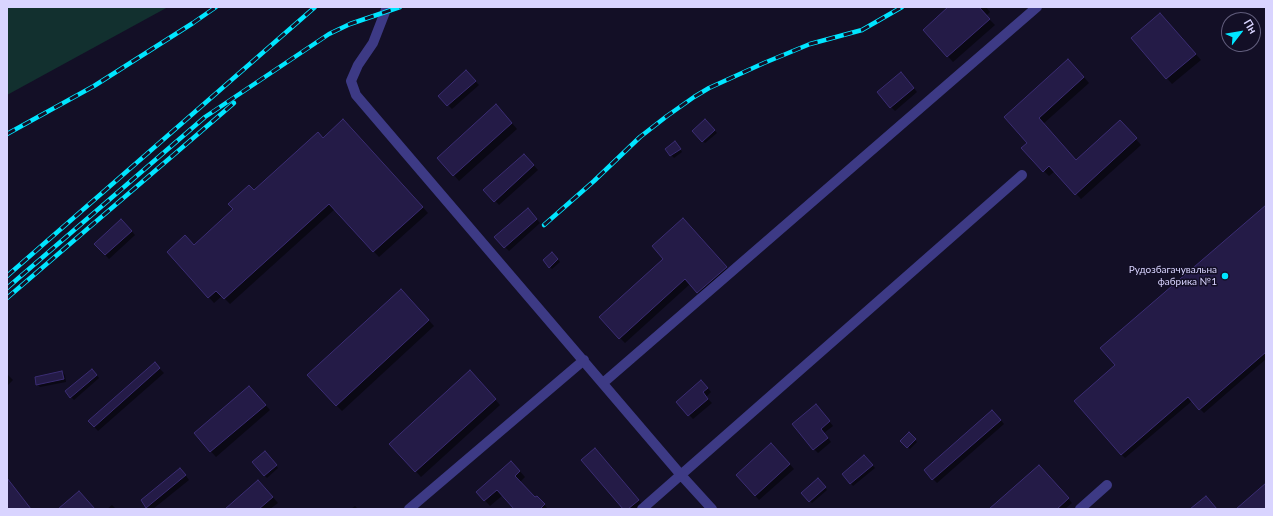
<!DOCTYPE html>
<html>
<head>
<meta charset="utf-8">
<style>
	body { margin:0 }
	#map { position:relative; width:1273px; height:516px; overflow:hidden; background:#130f26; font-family:Lato,sans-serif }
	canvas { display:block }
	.frame { position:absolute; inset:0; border:8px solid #d9d4ff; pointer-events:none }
	.north { position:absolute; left:1221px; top:12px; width:40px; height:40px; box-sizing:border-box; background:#130f26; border:1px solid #625e7d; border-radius:50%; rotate:59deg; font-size:11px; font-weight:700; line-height:16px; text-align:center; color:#d9d4ff }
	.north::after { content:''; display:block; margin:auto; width:14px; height:18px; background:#00e5ff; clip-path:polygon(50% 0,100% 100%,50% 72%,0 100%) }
</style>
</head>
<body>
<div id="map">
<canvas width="1273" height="516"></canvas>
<div class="frame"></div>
<div class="north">Пн</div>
</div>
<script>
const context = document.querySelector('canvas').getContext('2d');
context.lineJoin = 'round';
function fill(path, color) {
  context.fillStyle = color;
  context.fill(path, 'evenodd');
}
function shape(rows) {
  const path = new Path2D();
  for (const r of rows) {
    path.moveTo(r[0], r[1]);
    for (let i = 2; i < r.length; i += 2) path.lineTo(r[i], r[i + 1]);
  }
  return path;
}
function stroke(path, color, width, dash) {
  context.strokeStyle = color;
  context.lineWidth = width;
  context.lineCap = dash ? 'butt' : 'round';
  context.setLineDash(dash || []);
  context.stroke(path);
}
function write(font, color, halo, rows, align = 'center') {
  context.font = font + ' Lato,sans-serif';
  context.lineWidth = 3;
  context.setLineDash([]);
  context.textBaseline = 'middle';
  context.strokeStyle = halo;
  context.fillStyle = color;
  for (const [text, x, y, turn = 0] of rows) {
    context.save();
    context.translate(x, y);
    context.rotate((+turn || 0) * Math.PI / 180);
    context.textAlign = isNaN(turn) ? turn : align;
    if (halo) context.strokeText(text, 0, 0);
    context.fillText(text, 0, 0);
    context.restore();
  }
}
const green = shape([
	[7,7,168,7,7,95]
]);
const shadow = shape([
	[950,7,986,7,990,12,986,16,995,25,953,62,924,30],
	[1160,14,1201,60,1172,84,1132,38],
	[1074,66,1089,83,1043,124,1076,161,1125,127,1141,145,1081,199,1055,171,1049,176,1044,171,1028,143,1006,117],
	[466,72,479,85,452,109,439,96],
	[905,77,917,92,895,111,891,107],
	[501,111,517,129,459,181,454,175],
	[705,120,717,133,705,143,693,131],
	[349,125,428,213,379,257,335,209,230,304,222,296,214,303,168,252,194,246,254,192,323,139],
	[678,145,682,152,674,158,666,149],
	[528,159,538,170,499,205,485,190],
	[1266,206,1266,359,1204,413,1192,401,1125,458,1121,454,1117,365],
	[531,213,540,223,509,251,505,247],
	[125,224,135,235,109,259,95,244],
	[688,225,732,273,703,298,690,284,625,343,620,338,665,259],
	[555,256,560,262,552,269,544,260],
	[406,296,434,326,342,411,336,405],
	[155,364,164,373,98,431,89,421],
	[62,372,65,375,66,382,40,387,37,384],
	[94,372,99,378,74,400,66,392],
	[7,374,13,380,7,386],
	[475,377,500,405,421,477,391,444],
	[705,385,711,392,706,397,712,403,693,419,677,402],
	[249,387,270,410,216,457,195,434],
	[820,410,833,426,824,433,831,442,818,453,814,449],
	[996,415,1004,424,937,483,933,479],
	[909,433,917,442,910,449,902,441],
	[775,448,794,469,759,500,737,475],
	[598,454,642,504,637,509,624,509],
	[267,455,278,468,267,478,264,475],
	[866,459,875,468,853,486,843,474],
	[516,467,525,477,520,482,536,499,537,497,548,509,516,509,503,495,490,506,477,492],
	[1043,470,1072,503,1065,509,991,509],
	[184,473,189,480,153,509,149,509,147,507],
	[818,480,827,490,812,503,803,494],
	[264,487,278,503,270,509,227,509],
	[112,505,116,509,107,509],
	[355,506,358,509,351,509]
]);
const building = shape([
	[948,7,979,7,990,19,947,57,923,30,948,7],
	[1160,13,1196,54,1166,79,1131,38,1160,13],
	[1068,59,1084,77,1039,118,1076,160,1120,120,1137,138,1075,195,1049,166,1043,172,1021,148,1027,143,1004,117,1068,59],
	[466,70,476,81,447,106,438,96,466,70],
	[901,72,914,88,890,108,877,92,901,72],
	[496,104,512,123,453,176,437,158,496,104],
	[343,119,423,207,373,252,329,204,224,299,216,291,208,298,167,252,185,235,194,245,233,209,228,204,249,185,254,190,318,132,323,138,343,119],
	[705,119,715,130,702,142,692,131,705,119],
	[675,141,681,149,670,156,665,149,675,141],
	[524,154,534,165,494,202,483,190,524,154],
	[1266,205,1266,352,1199,410,1188,397,1121,455,1074,401,1115,365,1100,348,1266,205],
	[528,208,537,219,504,248,494,237,528,208],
	[683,218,727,267,697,293,685,279,619,339,599,317,663,259,652,246,683,218],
	[121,219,132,231,105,255,94,244,121,219],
	[552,252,558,259,549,268,543,260,552,252],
	[401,289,429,320,336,406,307,375,401,289],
	[155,362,160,368,94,427,88,421,155,362],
	[92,369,97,375,70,398,65,391,92,369],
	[470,370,496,399,415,472,389,444,470,370],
	[62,371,64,379,36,385,35,377,62,371],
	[701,380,708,388,703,392,708,399,688,416,676,402,701,380],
	[249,386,266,405,210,452,194,433,249,386],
	[816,404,830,421,821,429,828,438,813,450,792,424,816,404],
	[992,410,1001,420,932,480,924,470,992,410],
	[909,432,916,439,907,448,900,441,909,432],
	[771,443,790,464,755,496,736,475,771,443],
	[595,448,639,500,628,509,623,509,581,460,595,448],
	[265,451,277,465,264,476,252,462,265,451],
	[864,455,873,465,850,484,842,474,864,455],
	[511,461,520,471,515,476,535,497,537,496,545,504,540,509,514,509,497,490,484,501,476,492,511,461],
	[1039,465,1069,498,1057,509,989,509,1039,465],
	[180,468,186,475,146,508,141,500,180,468],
	[7,478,31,509,7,509,7,478],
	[818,478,826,487,809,502,801,493,818,478],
	[258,480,273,497,259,509,225,509,258,480],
	[1266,483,1266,509,1236,509,1266,483],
	[79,491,95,509,58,509,79,491],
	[1206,496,1217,509,1190,509,1206,496]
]);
const minor = shape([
	[387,7,373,43,358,65,351,81,356,95,681,475,712,509],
	[603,383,1037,7],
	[409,509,584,360],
	[642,509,1022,175],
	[1080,509,1107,485]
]);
const rail = shape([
	[7,134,94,86,193,23,216,7],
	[544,225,594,181,640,137,667,116,694,97,709,88,764,63,810,44,862,30,902,7],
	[7,276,315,7],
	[7,288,205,117,329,34,350,24,400,7],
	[7,298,234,103]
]);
const markers = [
	[1225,276,4,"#00e5ff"]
];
const poiNames = [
	["Рудозбагачувальна",1217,270],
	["фабрика №1",1217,282]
];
fill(green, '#12302f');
fill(shadow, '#0007');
fill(building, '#241b47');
stroke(building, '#3b2d73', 1);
stroke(minor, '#3d3a85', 10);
stroke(rail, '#00e5ff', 4.5);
stroke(rail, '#130f26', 3, [9]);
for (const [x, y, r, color] of markers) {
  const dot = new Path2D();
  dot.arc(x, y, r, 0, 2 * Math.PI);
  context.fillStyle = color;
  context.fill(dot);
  stroke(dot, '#130f26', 1.5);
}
write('10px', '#d9d4ff', '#130f26', poiNames, 'right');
</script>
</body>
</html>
